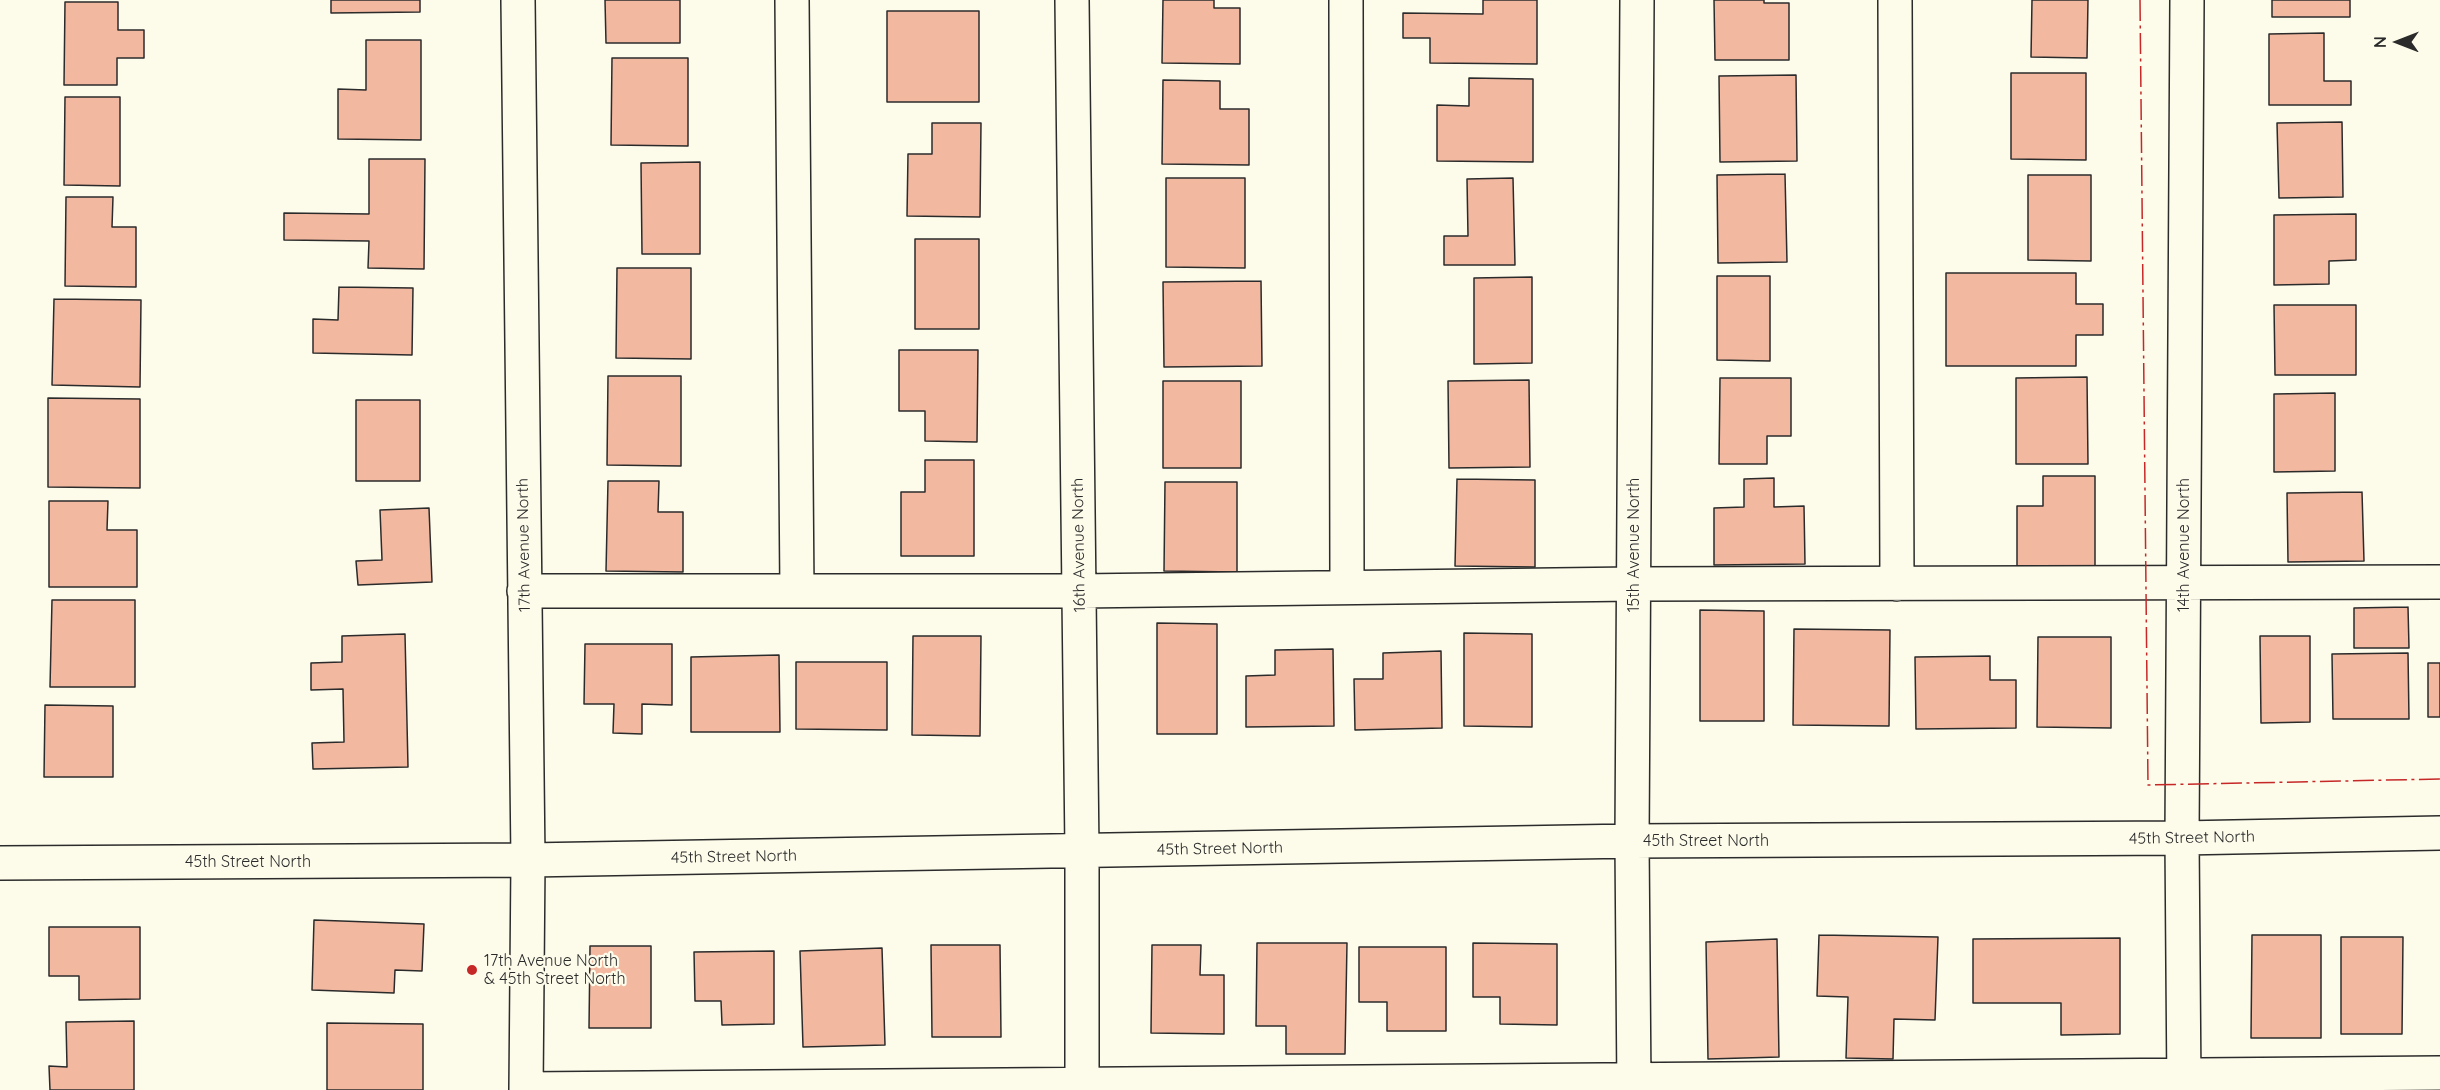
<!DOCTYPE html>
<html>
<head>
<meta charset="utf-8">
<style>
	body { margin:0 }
	#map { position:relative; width:2440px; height:1090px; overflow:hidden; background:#fdfbea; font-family:Quicksand,sans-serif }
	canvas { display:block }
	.north { position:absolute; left:2368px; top:12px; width:60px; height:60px; -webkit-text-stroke:4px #fdfbea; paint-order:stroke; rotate:270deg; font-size:16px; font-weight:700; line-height:24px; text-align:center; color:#2b2b2b }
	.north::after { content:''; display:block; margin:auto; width:21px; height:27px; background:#2b2b2b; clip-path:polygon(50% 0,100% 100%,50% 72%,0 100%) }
</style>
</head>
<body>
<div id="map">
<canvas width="2440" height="1090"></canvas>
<div class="north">N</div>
</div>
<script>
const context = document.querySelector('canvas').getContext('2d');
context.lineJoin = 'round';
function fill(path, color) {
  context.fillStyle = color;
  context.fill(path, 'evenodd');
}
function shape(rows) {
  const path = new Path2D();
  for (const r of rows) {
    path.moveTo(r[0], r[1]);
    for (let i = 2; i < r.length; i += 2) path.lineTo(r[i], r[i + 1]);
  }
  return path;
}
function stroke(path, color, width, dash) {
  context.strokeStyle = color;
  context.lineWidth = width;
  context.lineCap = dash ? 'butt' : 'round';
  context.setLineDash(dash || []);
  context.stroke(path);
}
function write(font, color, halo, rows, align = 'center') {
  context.font = font + ' Quicksand,sans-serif';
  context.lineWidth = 4.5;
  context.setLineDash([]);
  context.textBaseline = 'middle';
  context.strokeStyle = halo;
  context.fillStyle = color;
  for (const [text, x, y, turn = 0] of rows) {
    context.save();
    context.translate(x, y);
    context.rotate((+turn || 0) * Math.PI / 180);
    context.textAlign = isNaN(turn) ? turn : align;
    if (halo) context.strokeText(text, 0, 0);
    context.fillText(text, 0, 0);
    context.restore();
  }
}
const building = shape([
	[331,0,420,0,420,12,331,13,331,0],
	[605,0,680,0,680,43,606,43,605,0],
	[1163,0,1214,0,1214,8,1240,8,1240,64,1162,63,1163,0],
	[1483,0,1537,0,1537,64,1430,63,1430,38,1403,38,1403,13,1483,14,1483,0],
	[1714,0,1764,0,1764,3,1789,3,1789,60,1715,60,1714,0],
	[2032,0,2088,0,2087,58,2031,57,2032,0],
	[2272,0,2350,0,2350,17,2272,17,2272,0],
	[65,2,118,2,118,30,144,30,144,58,117,58,117,85,64,85,65,2],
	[887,11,979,11,979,102,887,102,887,11],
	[2324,33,2324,81,2351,81,2351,105,2269,105,2269,34,2324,33],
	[366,40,421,40,421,140,338,139,338,89,366,90,366,40],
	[612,58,688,58,688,146,611,145,612,58],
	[2011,73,2086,73,2086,160,2011,159,2011,73],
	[1796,75,1797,161,1720,162,1719,76,1796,75],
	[1469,78,1533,79,1533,162,1437,161,1437,105,1469,106,1469,78],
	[1163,80,1220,81,1220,109,1249,109,1249,165,1162,164,1163,80],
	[65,97,120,97,120,186,64,185,65,97],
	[2342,122,2343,197,2279,198,2277,123,2342,122],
	[932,123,981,123,980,217,907,216,908,154,932,154,932,123],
	[369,159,425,159,424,269,368,268,369,241,284,240,284,213,369,214,369,159],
	[700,162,700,254,642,254,641,163,700,162],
	[1785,174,1787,262,1718,263,1717,175,1785,174],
	[2028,175,2091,175,2091,261,2028,260,2028,175],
	[1166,178,1245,178,1245,268,1166,267,1166,178],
	[1513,178,1515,265,1444,265,1444,236,1468,236,1467,179,1513,178],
	[66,197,113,197,112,227,136,227,136,287,65,286,66,197],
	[2356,214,2356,260,2329,261,2329,284,2274,285,2274,215,2356,214],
	[915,239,979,239,979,329,915,329,915,239],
	[617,268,691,268,691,359,616,358,617,268],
	[1946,273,2076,273,2076,304,2103,304,2103,335,2076,335,2076,366,1946,366,1946,273],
	[1717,276,1770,276,1770,361,1717,360,1717,276],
	[1532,277,1532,363,1474,364,1474,278,1532,277],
	[1261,281,1262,366,1164,367,1163,282,1261,281],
	[339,287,413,288,412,355,313,353,313,319,338,320,339,287],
	[54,299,141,300,140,387,52,385,54,299],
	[2274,305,2356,305,2356,375,2275,375,2274,305],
	[899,350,978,350,977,442,925,441,925,411,899,411,899,350],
	[608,376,681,376,681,466,607,465,608,376],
	[2087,377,2088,464,2016,464,2016,378,2087,377],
	[1720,378,1791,378,1791,436,1767,436,1767,464,1719,464,1720,378],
	[1529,380,1530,467,1449,468,1448,381,1529,380],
	[1163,381,1241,381,1241,468,1163,468,1163,381],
	[2335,393,2335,471,2274,472,2274,394,2335,393],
	[48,398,140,399,140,488,48,487,48,398],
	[356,400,420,400,420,481,356,481,356,400],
	[925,460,974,460,974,556,901,556,901,492,925,492,925,460],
	[2043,476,2095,476,2095,566,2017,566,2017,506,2043,506,2043,476],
	[1774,478,1774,507,1804,506,1805,564,1714,565,1714,508,1744,507,1744,479,1774,478],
	[1457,479,1535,480,1535,567,1455,566,1457,479],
	[608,481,659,481,658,512,683,512,683,572,606,571,608,481],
	[1165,482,1237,482,1237,572,1164,571,1165,482],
	[2362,492,2364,561,2288,562,2287,493,2362,492],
	[49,501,108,501,107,530,137,530,137,587,49,587,49,501],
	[429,508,432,582,358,585,356,561,382,560,380,510,429,508],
	[52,600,135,600,135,687,50,687,52,600],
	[2408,607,2409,648,2354,648,2354,608,2408,607],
	[1700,610,1764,611,1764,721,1700,721,1700,610],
	[1157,623,1217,624,1217,734,1157,734,1157,623],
	[1794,629,1890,630,1889,726,1793,725,1794,629],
	[1464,633,1532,634,1532,727,1464,726,1464,633],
	[405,634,408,767,313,769,312,743,344,742,343,689,311,690,311,663,342,662,342,636,405,634],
	[913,636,981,636,980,736,912,735,913,636],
	[2260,636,2310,636,2310,722,2261,723,2260,636],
	[2038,637,2111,637,2111,728,2037,727,2038,637],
	[585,644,672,644,672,705,642,704,642,734,613,733,614,704,584,704,585,644],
	[1333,649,1334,726,1246,727,1246,676,1275,675,1275,650,1333,649],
	[1441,651,1442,728,1355,730,1354,679,1383,679,1383,653,1441,651],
	[2408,653,2409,719,2333,719,2332,654,2408,653],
	[779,655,780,732,691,732,691,657,779,655],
	[1990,656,1990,680,2016,680,2016,728,1916,729,1915,657,1990,656],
	[796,662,887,662,887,730,796,729,796,662],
	[2428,663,2440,663,2440,717,2428,717,2428,663],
	[45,705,113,706,113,777,44,777,45,705],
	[314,920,424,924,422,971,395,970,394,993,312,990,314,920],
	[49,927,140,927,140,999,79,1000,79,976,49,976,49,927],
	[1819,935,1938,937,1935,1020,1894,1019,1893,1059,1846,1058,1848,997,1817,996,1819,935],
	[2252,935,2321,935,2321,1038,2251,1038,2252,935],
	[2341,937,2403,937,2402,1034,2341,1034,2341,937],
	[2120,938,2120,1034,2061,1035,2061,1003,1973,1003,1973,939,2120,938],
	[1777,939,1779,1057,1708,1059,1706,942,1777,939],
	[1257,943,1347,943,1345,1054,1286,1054,1286,1026,1256,1026,1257,943],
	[1473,943,1557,944,1557,1025,1500,1024,1500,997,1473,997,1473,943],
	[931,945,1000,945,1001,1037,932,1037,931,945],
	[1152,945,1201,945,1200,975,1224,975,1224,1034,1151,1033,1152,945],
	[590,946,651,946,651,1028,589,1028,590,946],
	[1359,947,1446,947,1446,1031,1387,1031,1387,1002,1359,1002,1359,947],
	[882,948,885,1045,803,1047,800,951,882,948],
	[774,951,774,1024,722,1025,721,1001,695,1001,694,952,774,951],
	[134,1021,134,1090,50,1090,49,1066,67,1067,66,1022,134,1021],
	[327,1023,423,1024,423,1090,327,1090,327,1023]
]);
const minor = shape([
	[518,0,528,860,526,1090],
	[792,0,797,591],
	[1072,0,1082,851,1082,1090],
	[1346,0,1347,587],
	[1895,0,1897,584],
	[524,591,1079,591,1634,584,2440,582],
	[0,863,528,860,1632,841,2182,838,2440,833],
	[526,1089,2440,1073],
	[1634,1090,1632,841,1637,0],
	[2184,1090,2182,838,2187,0]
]);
const power = shape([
	[2140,0,2148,785,2440,779]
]);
const markers = [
	[472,970,6,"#c62828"]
];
const streetNames = [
	["17th Avenue North",524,545,-91],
	["16th Avenue North",1079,545,-91],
	["15th Avenue North",1634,545,-90],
	["14th Avenue North",2184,545,-90],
	["45th Street North",2192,838,-1],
	["45th Street North",1706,841],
	["45th Street North",1220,849,-1],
	["45th Street North",734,857,-1],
	["45th Street North",248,862]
];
const poiNames = [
	["17th Avenue North",484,961],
	["& 45th Street North",484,979]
];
fill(building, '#f2b8a0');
stroke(building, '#2b2b2b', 1.5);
stroke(minor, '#2b2b2b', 36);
stroke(minor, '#fdfbea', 33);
stroke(power, '#c62828', 1.5, [21, 4.5, 3, 4.5]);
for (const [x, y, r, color] of markers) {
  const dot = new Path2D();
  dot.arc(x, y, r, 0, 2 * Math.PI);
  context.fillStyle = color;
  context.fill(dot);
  stroke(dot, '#fdfbea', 2);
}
write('16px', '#2b2b2b', '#fdfbea', streetNames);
write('16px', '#2b2b2b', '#fdfbea', poiNames, 'left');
</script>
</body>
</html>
